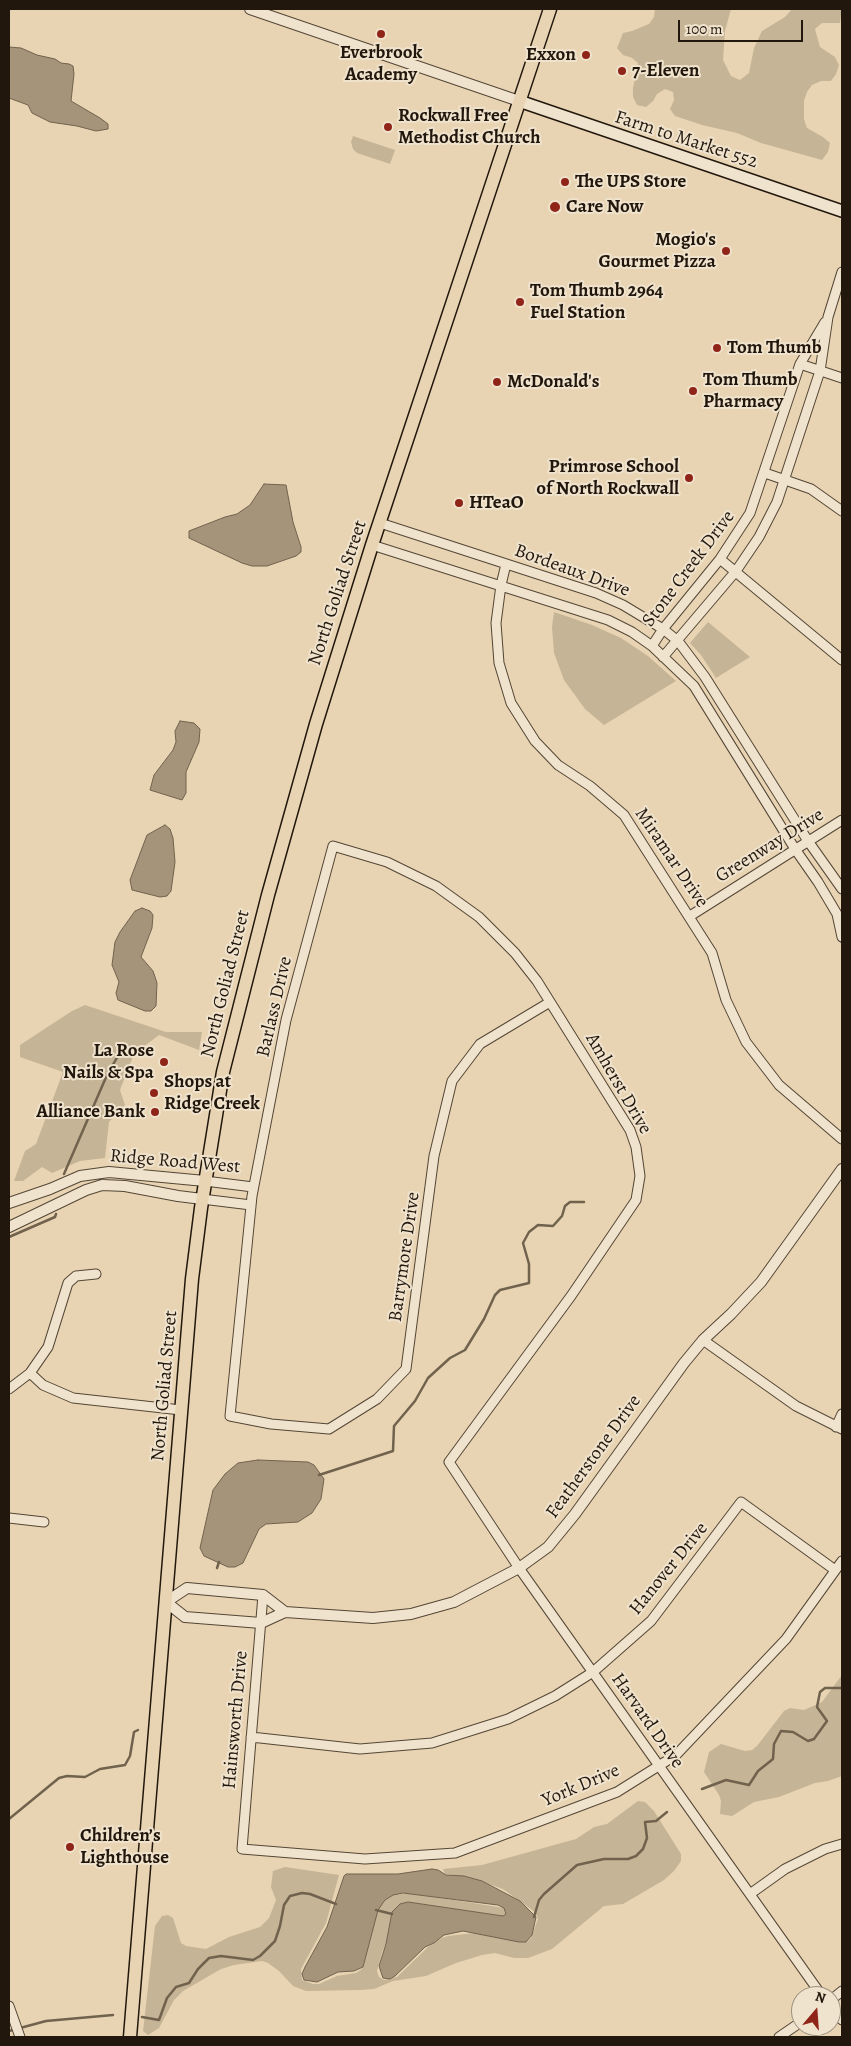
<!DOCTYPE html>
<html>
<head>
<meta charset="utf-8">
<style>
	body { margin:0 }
	#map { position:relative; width:851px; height:2046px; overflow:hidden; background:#e8d4b2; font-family:Alegreya,serif }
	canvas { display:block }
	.frame { position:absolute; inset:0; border:10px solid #22170d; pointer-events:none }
	.north { position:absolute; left:791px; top:1986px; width:50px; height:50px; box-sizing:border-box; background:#f0e3cd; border:1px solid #9e9180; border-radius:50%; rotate:18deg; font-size:14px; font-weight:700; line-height:20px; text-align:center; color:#22170d }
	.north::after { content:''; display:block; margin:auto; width:18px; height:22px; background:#8f2418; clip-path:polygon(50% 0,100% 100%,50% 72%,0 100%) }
	.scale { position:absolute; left:678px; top:20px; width:125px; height:22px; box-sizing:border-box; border:2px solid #22170d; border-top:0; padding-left:6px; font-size:15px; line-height:18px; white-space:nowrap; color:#22170d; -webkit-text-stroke:4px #f0e3cd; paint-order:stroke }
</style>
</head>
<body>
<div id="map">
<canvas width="851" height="2046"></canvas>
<div class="frame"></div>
<div class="north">N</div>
<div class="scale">100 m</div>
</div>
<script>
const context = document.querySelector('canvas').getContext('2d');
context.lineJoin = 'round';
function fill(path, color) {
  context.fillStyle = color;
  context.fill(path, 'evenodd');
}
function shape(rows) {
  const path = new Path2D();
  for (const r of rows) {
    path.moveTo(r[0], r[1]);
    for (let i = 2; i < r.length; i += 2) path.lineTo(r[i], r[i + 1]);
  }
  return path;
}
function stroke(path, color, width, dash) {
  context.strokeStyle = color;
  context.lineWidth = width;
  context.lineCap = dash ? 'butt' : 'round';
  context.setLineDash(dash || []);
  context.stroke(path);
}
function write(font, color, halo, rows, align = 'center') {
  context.font = font + ' Alegreya,serif';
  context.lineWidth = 4;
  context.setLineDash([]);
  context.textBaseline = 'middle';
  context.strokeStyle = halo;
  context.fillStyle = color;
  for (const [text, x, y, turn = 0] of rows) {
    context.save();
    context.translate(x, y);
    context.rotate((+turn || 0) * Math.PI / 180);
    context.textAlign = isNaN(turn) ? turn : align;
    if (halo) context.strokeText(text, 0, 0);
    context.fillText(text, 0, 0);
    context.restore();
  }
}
const green = shape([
	[655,9,731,9,725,31,723,60,731,76,740,80,749,73,754,48,762,31,785,17,792,9,842,9,840,23,822,23,815,29,820,47,835,57,839,65,836,74,831,81,821,81,812,85,807,92,804,101,804,119,807,128,823,137,830,143,828,152,822,160,761,143,737,133,702,125,675,116,670,109,674,100,673,92,665,89,657,94,653,101,646,107,637,105,633,97,633,88,638,63,632,58,623,55,617,48,623,33,632,31,649,24,654,17],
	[353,136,395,150,390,164,357,153,353,149,351,142],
	[554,612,592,625,621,638,648,656,676,681,604,725,585,709,564,680,554,653,552,627],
	[708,622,750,657,716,678,701,655,690,643],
	[85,1005,166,1032,202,1032,199,1050,159,1035,134,1054,120,1090,125,1105,109,1122,105,1158,80,1161,52,1173,42,1167,23,1181,14,1181,25,1151,36,1144,63,1072,20,1057,20,1045,72,1011],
	[842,1675,842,1776,828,1781,815,1783,779,1797,754,1802,732,1816,720,1814,721,1801,719,1795,704,1772,709,1752,721,1744,745,1751,752,1750,757,1746,784,1711,790,1708,804,1710,822,1702],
	[638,1801,645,1802,654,1811,681,1854,681,1861,674,1871,664,1880,623,1904,604,1906,552,1949,528,1958,514,1958,495,1953,482,1955,456,1963,426,1976,393,1981,374,1989,360,1990,306,1991,293,1986,279,1971,268,1963,262,1961,234,1965,221,1969,183,1991,174,2000,159,2028,148,2035,143,2031,155,1926,162,1916,168,1915,173,1918,181,1943,186,1946,206,1949,229,1937,260,1927,269,1918,276,1900,271,1887,273,1871,285,1867,339,1875,326,1923,301,1969,302,1980,313,1984,319,1984,337,1976,356,1973,362,1969,377,1912,385,1900,393,1895,409,1893,504,1908,506,1914,503,1916,408,1902,392,1912,386,1944,382,1952,377,1971,379,1977,384,1980,397,1977,428,1947,442,1938,448,1936,474,1933,497,1934,527,1942,531,1938,538,1919,535,1912,503,1889,469,1877,445,1874,443,1869,482,1865,576,1839,594,1827,607,1824]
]);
const water = shape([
	[9,47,21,48,37,55,55,59,61,63,69,64,73,66,74,74,71,101,100,118,108,124,108,129,96,131,77,126,50,122,32,113,28,105,9,98,9,47],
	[264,484,286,485,293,522,301,547,301,552,296,556,267,566,252,566,242,563,189,538,189,531,225,517,237,514,250,505,264,484],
	[180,721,194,723,200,729,199,742,186,772,186,793,182,800,150,790,154,775,173,750,176,742,175,731,180,721],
	[165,825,170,829,173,838,175,862,171,891,167,896,160,897,132,890,130,880,147,835,165,825],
	[142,908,150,911,153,915,152,928,141,957,153,971,157,983,156,1006,151,1011,145,1011,118,1000,116,993,119,982,112,965,115,942,120,932,135,911,142,908],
	[258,1460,308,1462,314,1465,324,1479,321,1499,312,1513,298,1522,266,1524,259,1529,243,1563,235,1567,228,1567,204,1556,200,1548,213,1490,225,1474,238,1463,258,1460],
	[432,1869,438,1870,446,1875,464,1876,482,1881,520,1901,536,1917,532,1935,526,1942,519,1942,463,1931,444,1935,434,1943,425,1947,395,1976,390,1979,383,1978,379,1966,386,1944,392,1912,400,1904,408,1902,503,1916,506,1914,504,1908,498,1905,403,1893,393,1895,385,1900,378,1910,363,1967,354,1971,338,1972,317,1982,304,1980,302,1974,305,1967,327,1927,344,1876,346,1874,398,1874,432,1869]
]);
const stream = shape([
	[64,1174,107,1075,122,1049],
	[9,1237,55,1217,56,1214],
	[319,1475,393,1451,394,1426,415,1401,428,1378,450,1358,465,1350,484,1319,495,1295,500,1290,529,1283,529,1264,523,1243,529,1232,538,1225,553,1226,562,1216,565,1206,570,1202,584,1202],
	[217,1568,219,1562],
	[702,1789,726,1780,749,1785,758,1771,773,1759,774,1744,781,1731,793,1732,808,1741,814,1739,827,1721,817,1707,820,1692,825,1688,842,1688],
	[9,1819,59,1778,67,1776,85,1777,100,1769,125,1765,130,1756,134,1732,138,1730],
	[376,1910,392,1914],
	[534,1917,539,1900,544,1894,577,1865,604,1859,628,1859,636,1856,643,1849,647,1838,645,1822,656,1821,667,1812],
	[142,2017,159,2020,167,1998,176,1987,189,1983,198,1969,209,1958,221,1956,253,1960,260,1956,275,1941,280,1926,284,1905,290,1896,302,1893,310,1894,336,1904],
	[9,2031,46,2021,113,2015]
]);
const minor = shape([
	[800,364,842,378],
	[765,473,811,489,842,511],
	[380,523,596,593,623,605,663,629,678,641,705,677,808,841,842,889],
	[372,545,608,620,632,632,652,646,694,686,795,849,818,882,837,914,842,937],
	[720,559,842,660],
	[506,564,501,585,496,623,499,663,511,703,535,741,558,765,590,786,624,815,712,953,726,1000,746,1042,779,1085,842,1139],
	[652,646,663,629,720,559,750,513,800,364,825,322],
	[663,657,736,571,759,537,777,502,820,371,828,317,842,272],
	[690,916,842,820],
	[550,1002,480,1044,452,1081,434,1156,406,1369,377,1399,329,1429,271,1424,230,1416,252,1196,286,1020,333,846,387,862,436,886,479,917,515,953,537,981,630,1130,636,1147,640,1176,636,1200,571,1296,449,1462,519,1568,822,1996],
	[205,1181,253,1187],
	[202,1199,251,1205],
	[703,1340,796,1406,842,1429],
	[30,1373,43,1385,73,1398,181,1410],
	[9,1389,30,1373,48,1347,68,1283,76,1276,96,1274],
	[836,1427,842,1414],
	[9,1518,44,1522],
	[263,1595,242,1849,365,1859,455,1853,617,1792,676,1755,786,1639,842,1561],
	[251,1737,360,1749,432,1743,508,1719,555,1696,593,1672,651,1621,741,1502,835,1570],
	[750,1894,785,1869,825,1849,842,1844],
	[831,2000,842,1991],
	[9,2006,20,2037],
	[831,2008,842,2020],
	[779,2037,801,2022]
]);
const tertiary = shape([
	[250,9,519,101],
	[9,1203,50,1189,80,1176,109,1172,205,1181],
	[9,1227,86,1190,102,1185,125,1186,178,1196,202,1199],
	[285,1612,261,1623,185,1617,166,1602,187,1588,263,1595,285,1612,373,1618,411,1614,454,1602,519,1568,548,1547,575,1514,684,1363,703,1340,731,1314,761,1282,842,1169]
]);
const secondary = shape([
	[519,101,842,211]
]);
const primary = shape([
	[130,2037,192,1279,201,1208,223,1072,268,895,316,724,372,545,550,9]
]);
const markers = [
	[381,34,5,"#8f2418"],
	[586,55,5,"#8f2418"],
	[622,71,5,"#8f2418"],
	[388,127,5,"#8f2418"],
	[565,182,5,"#8f2418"],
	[555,207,6,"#8f2418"],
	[726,251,5,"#8f2418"],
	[520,302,5,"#8f2418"],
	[717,348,5,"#8f2418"],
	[497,382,5,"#8f2418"],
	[693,391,5,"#8f2418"],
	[689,478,5,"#8f2418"],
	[459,503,5,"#8f2418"],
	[164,1062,5,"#8f2418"],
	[154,1093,5,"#8f2418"],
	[155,1112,5,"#8f2418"],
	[70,1847,5,"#8f2418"]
];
const poiNames = [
	["Everbrook",381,53,"center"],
	["Academy",381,75,"center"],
	["Exxon",576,55,"right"],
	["7-Eleven",632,71],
	["Rockwall Free",398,116],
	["Methodist Church",398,138],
	["The UPS Store",575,182],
	["Care Now",566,207],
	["Mogio's",716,240,"right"],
	["Gourmet Pizza",716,262,"right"],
	["Tom Thumb 2964",530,291],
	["Fuel Station",530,313],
	["Tom Thumb",727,348],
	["Tom Thumb",703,380],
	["Pharmacy",703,402],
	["McDonald's",507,382],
	["Primrose School",679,467,"right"],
	["of North Rockwall",679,489,"right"],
	["HTeaO",469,503],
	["La Rose",154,1051,"right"],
	["Nails & Spa",154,1073,"right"],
	["Shops at",164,1082],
	["Ridge Creek",164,1104],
	["Alliance Bank",145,1112,"right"],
	["Children’s",80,1836],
	["Lighthouse",80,1858]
];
const streetNames = [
	["Farm to Market 552",686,140,18],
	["Stone Creek Drive",689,569,-53],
	["Bordeaux Drive",572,571,20],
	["North Goliad Street",338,593,-72],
	["Greenway Drive",770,846,-32],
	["Miramar Drive",671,858,56],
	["North Goliad Street",226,984,-76],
	["Barlass Drive",275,1007,-77],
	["Amherst Drive",618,1084,60],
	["Ridge Road West",175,1162,5],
	["Barrymore Drive",405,1257,-82],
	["North Goliad Street",165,1386,-85],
	["Featherstone Drive",594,1457,-54],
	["Hanover Drive",669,1569,-51],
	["Hainsworth Drive",236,1720,-85],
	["Harvard Drive",647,1721,55],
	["York Drive",581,1786,-23]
];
fill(green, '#c6b496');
fill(water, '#a5947a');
stroke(water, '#71624e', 1);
stroke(stream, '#71624e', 2.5);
stroke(minor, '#544636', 11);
stroke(tertiary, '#544636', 12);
stroke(secondary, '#22170d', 14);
stroke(primary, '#22170d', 15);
stroke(minor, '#f0e3cd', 9);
stroke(tertiary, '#f0e3cd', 10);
stroke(secondary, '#f0e3cd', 11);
stroke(primary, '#e8d4b2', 12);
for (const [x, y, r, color] of markers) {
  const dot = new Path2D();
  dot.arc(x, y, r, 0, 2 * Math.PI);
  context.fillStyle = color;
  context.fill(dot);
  stroke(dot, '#f0e3cd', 2);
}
write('bold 19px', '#22170d', '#f0e3cd', poiNames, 'left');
write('19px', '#22170d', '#f0e3cd', streetNames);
</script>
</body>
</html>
